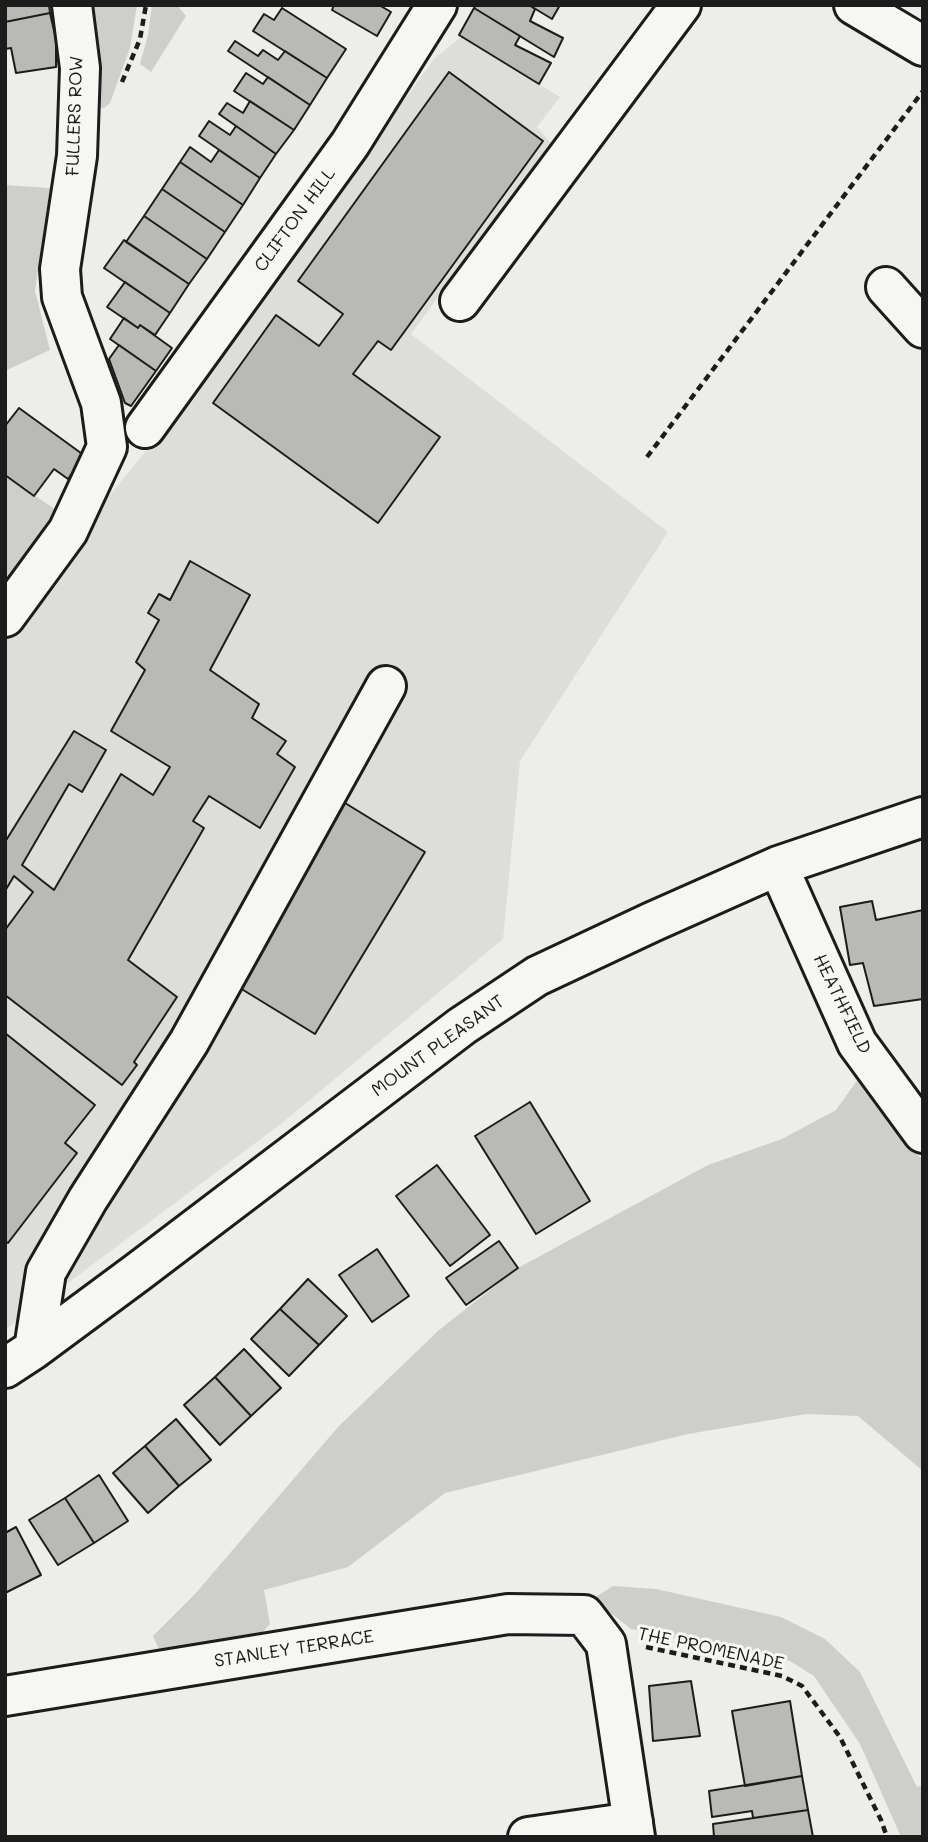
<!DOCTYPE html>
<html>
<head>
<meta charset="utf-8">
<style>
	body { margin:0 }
	#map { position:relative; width:928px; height:1842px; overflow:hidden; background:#edede9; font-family:Mali,sans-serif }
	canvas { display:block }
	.frame { position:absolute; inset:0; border:7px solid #1c1c1c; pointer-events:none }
</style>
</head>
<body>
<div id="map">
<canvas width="928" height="1842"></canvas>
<div class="frame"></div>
</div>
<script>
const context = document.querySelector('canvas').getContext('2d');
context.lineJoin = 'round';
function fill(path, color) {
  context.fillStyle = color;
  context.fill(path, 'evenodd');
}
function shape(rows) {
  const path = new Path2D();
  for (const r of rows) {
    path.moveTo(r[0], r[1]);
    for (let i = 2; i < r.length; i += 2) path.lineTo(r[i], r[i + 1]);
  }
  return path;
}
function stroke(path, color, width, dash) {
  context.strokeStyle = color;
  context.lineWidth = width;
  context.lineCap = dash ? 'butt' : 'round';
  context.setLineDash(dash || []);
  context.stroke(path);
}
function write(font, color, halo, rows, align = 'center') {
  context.font = font + ' Mali,sans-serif';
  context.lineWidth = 6;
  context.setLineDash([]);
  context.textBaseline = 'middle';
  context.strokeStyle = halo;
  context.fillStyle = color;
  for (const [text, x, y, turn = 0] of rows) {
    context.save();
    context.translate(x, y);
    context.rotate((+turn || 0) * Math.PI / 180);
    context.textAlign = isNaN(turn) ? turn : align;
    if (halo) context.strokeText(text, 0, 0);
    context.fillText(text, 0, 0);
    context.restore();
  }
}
const built = shape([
	[461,37,560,97,537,127,551,143,411,334,668,532,520,761,503,939,282,1123,5,1330,5,622,175,416,434,59]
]);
const green = shape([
	[89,5,137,5,130,48,110,103,104,108,99,107,95,100],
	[152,5,177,5,186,16,151,72,140,64,148,35],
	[5,185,50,188,35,291,50,350,5,371],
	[5,475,56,510,5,583],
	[858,1079,923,1161,923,1471,858,1416,806,1414,688,1434,445,1493,348,1567,264,1590,270,1624,254,1642,159,1649,153,1636,195,1594,338,1427,439,1330,518,1268,708,1165,782,1139,836,1110],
	[613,1586,656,1589,781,1617,825,1639,860,1672,917,1787,923,1785,923,1837,901,1837,860,1744,814,1676,790,1661,631,1629,598,1603,589,1601]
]);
const building = shape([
	[5,5,49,5,50,13,5,22,5,5],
	[334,5,379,5,391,12,377,36,332,10,334,5],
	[476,5,529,5,535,9,530,21,563,38,554,57,474,8,476,5],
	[529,5,560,5,552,19,529,5],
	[282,8,346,49,327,78,253,31,264,14,274,20,282,8],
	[474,8,520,36,515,45,551,63,539,84,459,35,474,8],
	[50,13,56,39,56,67,16,73,11,48,5,49,5,22,50,13],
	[235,41,258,56,263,50,278,60,285,51,327,78,310,105,228,51,235,41],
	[449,72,543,141,391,350,378,341,353,374,440,437,378,523,213,403,276,315,319,346,343,314,298,281,449,72],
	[246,73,263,84,268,77,310,105,294,130,234,91,246,73],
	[250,101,294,130,276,154,219,114,227,103,243,113,250,101],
	[209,121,230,135,236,126,276,154,260,178,199,136,209,121],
	[190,147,211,162,219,150,260,178,243,205,180,162,190,147],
	[180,162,243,205,225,232,162,189,180,162],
	[162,189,225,232,207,259,144,216,162,189],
	[144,216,207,259,189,284,126,242,144,216],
	[124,240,189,284,170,313,104,268,124,240],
	[125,282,170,313,155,335,140,325,138,328,107,307,125,282],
	[124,318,138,328,140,325,172,348,156,371,110,339,124,318],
	[119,345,156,371,131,406,125,403,109,359,119,345],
	[19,408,85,456,68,479,54,469,34,496,5,475,5,426,19,408],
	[190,561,250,595,210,670,259,704,252,718,286,741,277,754,295,767,260,828,209,796,193,821,204,828,128,960,177,997,134,1062,137,1065,122,1085,5,995,5,930,33,892,14,876,5,891,5,842,74,731,106,750,82,792,69,784,22,865,54,890,121,774,153,795,170,767,111,731,145,670,136,662,159,620,148,613,159,594,170,600,190,561],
	[345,803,425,852,315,1034,235,985,345,803],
	[872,901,876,920,923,910,923,999,874,1006,863,963,850,965,840,907,872,901],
	[5,1033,95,1105,65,1143,77,1153,8,1243,5,1241,5,1033],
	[530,1102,590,1201,536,1234,475,1136,530,1102],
	[437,1165,490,1235,450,1266,396,1196,437,1165],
	[499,1241,518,1268,466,1305,446,1278,499,1241],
	[377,1249,409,1296,372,1322,339,1275,377,1249],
	[308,1279,347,1316,319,1345,280,1309,308,1279],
	[280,1309,319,1345,289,1376,251,1339,280,1309],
	[244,1349,281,1388,251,1416,215,1377,244,1349],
	[215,1377,251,1416,220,1445,184,1405,215,1377],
	[176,1419,211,1460,179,1486,145,1446,176,1419],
	[145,1446,179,1486,148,1513,113,1473,145,1446],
	[99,1475,128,1521,94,1543,65,1498,99,1475],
	[65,1498,94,1543,58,1565,29,1520,65,1498],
	[16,1527,41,1575,5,1593,5,1533,16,1527],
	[691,1681,700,1736,653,1741,649,1686,691,1681],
	[790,1701,802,1776,745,1786,732,1711,790,1701],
	[802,1776,808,1810,753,1818,752,1811,712,1817,709,1791,802,1776],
	[808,1810,813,1837,714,1837,713,1824,808,1810]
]);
const path = shape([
	[122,82,140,39,146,5],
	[647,457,923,91],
	[646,1647,782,1676,802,1686,840,1737,881,1820,887,1837]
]);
const minor = shape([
	[854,5,923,46],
	[886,287,923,328],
	[460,301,681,5],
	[145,428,350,144,437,5],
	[5,617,68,531,107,447,101,403,62,297,60,269,77,156,80,68,72,5],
	[778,866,857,1043,923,1133],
	[34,1349,46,1272,88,1199,189,1042,386,686],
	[5,1368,34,1349,138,1272,462,1026,537,976,652,922,778,866,923,817],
	[5,1696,508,1614,584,1615,606,1644,635,1837],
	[528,1837,633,1822]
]);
const streetNames = [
	["FULLERS ROW",75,116,-88],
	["CLIFTON HILL",295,220,-54],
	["HEATHFIELD",842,1004,64],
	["MOUNT PLEASANT",438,1046,-36],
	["STANLEY TERRACE",294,1649,-9],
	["THE PROMENADE",711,1649,12]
];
fill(built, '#ddddda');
fill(green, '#cececb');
fill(building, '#b9b9b6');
stroke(building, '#1c1c1c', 2);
stroke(minor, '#1c1c1c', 44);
stroke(path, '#1c1c1c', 4.5, [7, 5]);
stroke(minor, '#f6f6f2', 38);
write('18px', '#1c1c1c', '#f6f6f2', streetNames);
</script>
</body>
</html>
